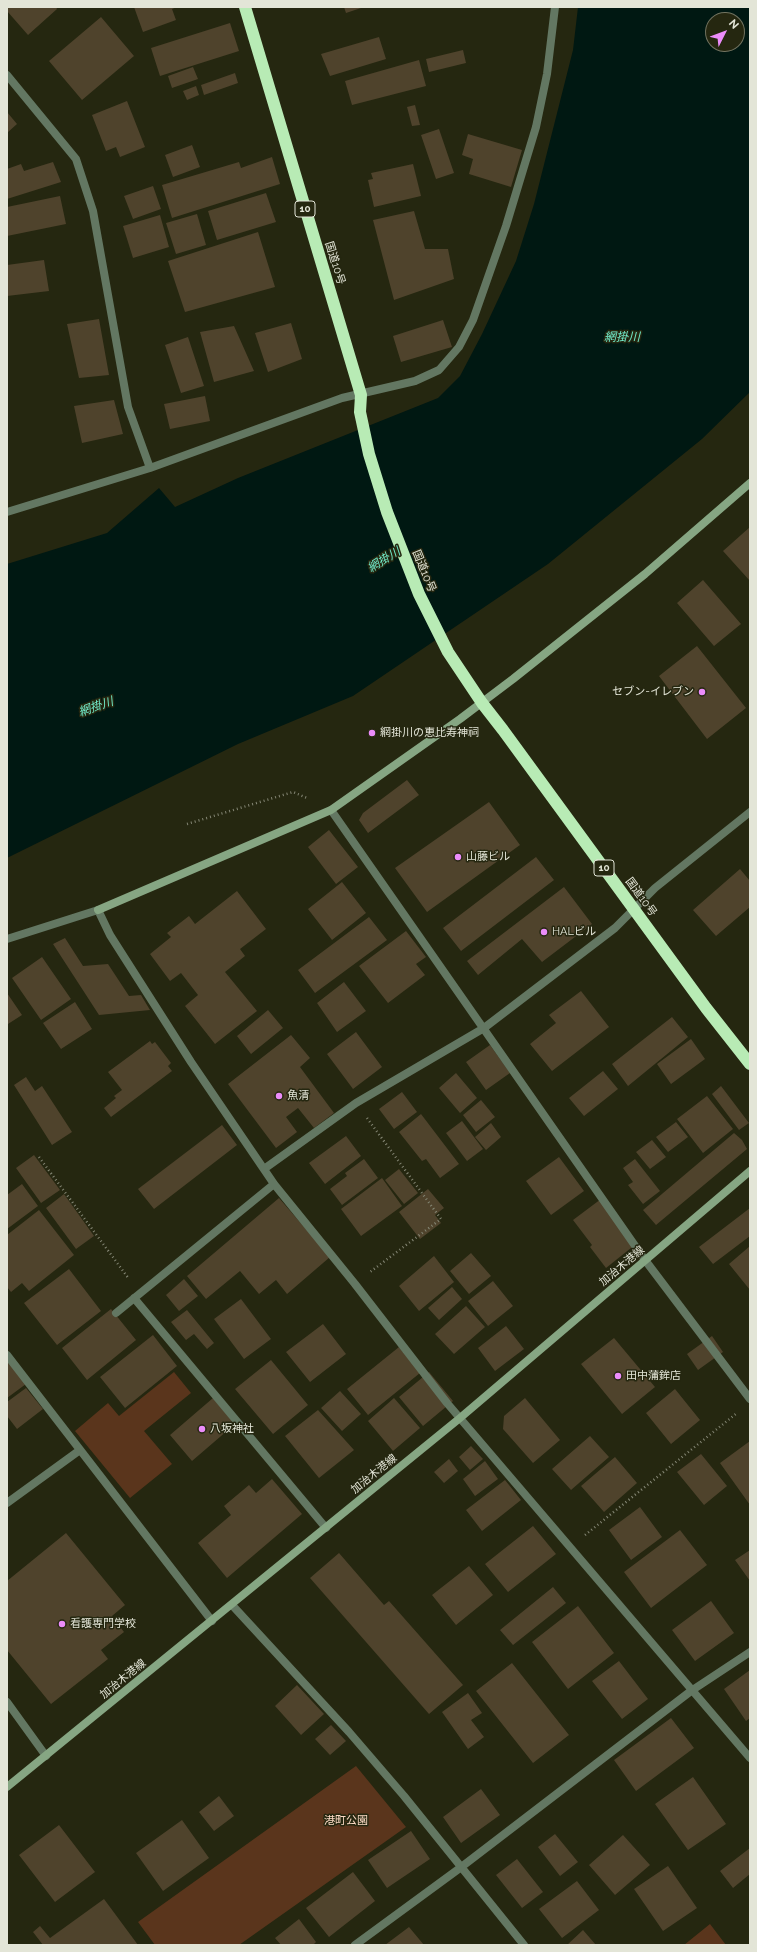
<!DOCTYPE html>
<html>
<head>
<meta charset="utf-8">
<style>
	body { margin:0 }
	#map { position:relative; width:757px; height:1952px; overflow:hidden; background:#252710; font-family:Raleway,sans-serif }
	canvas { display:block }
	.frame { position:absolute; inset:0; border:8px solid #e3e5d7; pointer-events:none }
	.north { position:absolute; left:705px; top:12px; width:40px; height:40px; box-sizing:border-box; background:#252710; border:1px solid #717360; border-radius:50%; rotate:48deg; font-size:11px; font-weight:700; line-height:16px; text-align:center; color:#e3e5d7 }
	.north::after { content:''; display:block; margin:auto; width:14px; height:18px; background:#ec8cfa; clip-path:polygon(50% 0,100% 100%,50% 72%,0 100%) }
</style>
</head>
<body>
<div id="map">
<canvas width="757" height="1952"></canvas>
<div class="frame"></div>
<div class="north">N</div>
</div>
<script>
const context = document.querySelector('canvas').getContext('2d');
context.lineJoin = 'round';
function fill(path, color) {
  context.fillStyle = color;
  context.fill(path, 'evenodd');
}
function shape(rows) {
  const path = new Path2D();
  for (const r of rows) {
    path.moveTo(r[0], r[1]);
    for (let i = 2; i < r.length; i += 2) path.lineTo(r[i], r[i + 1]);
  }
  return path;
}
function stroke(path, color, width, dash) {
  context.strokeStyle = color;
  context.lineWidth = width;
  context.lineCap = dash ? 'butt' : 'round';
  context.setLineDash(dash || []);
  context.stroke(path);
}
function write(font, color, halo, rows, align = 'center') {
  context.font = font + ' Raleway,"Noto Sans JP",sans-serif';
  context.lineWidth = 3;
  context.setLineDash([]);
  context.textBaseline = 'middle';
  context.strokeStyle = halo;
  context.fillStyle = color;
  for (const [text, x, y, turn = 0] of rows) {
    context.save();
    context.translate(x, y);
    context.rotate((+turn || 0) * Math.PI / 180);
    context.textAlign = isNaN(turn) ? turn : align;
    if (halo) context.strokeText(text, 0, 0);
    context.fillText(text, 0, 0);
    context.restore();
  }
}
const green = shape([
	[174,1372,191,1393,144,1431,172,1464,130,1498,75,1431,108,1403,119,1416],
	[356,1766,406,1827,239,1945,155,1945,138,1922],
	[710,1924,726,1945,684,1945]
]);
const water = shape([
	[578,7,750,7,750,392,702,439,548,564,353,696,238,744,7,858,7,564,107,533,159,488,175,507,238,478,438,398,460,376,482,334,516,261,534,204,573,50],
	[713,20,737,20,737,44,713,44]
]);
const building = shape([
	[7,7,56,7,57,9,28,35,7,11],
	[134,7,177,7,172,9,176,20,143,32],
	[344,7,364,7,346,13],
	[101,17,134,56,82,100,49,61],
	[230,23,239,51,160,76,151,48],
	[379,37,386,59,330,76,321,54],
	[463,50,466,63,429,72,426,59],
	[419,60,426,86,352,105,345,81],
	[193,67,198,79,172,88,168,76],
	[235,73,238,83,204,95,201,85],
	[196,86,199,95,187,100,183,91],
	[127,101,145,147,120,157,116,147,106,151,92,115],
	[415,105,420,125,412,126,407,107],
	[7,112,17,124,7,133],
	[439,129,454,173,436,179,421,135],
	[468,134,522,150,511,187,469,174,473,159,462,155],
	[192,145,200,167,173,177,165,155],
	[272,157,280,184,172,218,162,185,239,162,241,168],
	[53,162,61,182,7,199,7,169,21,164,24,171],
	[413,164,421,196,374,207,368,180,373,179,371,173],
	[153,186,161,209,133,219,124,196],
	[266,193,276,222,217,240,208,211],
	[60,196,66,224,7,236,7,207],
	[414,211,425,249,448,249,454,279,394,300,373,220],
	[197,214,206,245,176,254,166,223],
	[160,215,169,247,133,258,123,226],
	[258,232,275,287,185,312,168,261],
	[44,260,49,291,7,296,7,265],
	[99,319,109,375,79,378,67,324],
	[443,320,452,347,401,362,393,336],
	[291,323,302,359,268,372,255,333],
	[234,326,254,371,214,382,200,332],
	[188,337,204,386,181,393,165,345],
	[205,396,210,421,170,429,164,404],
	[114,400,123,434,82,443,74,406],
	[750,527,750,581,723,551],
	[703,580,741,624,714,646,677,603],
	[697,646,746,708,707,739,659,676],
	[407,780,419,795,368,833,359,820,363,813],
	[489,802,520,845,427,912,395,868],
	[329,830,358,867,336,884,308,847],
	[536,857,554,880,461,951,443,928],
	[740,869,750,881,750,907,716,936,693,910],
	[342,882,366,913,332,940,308,909],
	[564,887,592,924,542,962,522,939,478,975,467,961],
	[237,891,266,929,240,949,245,956,225,972,257,1011,215,1044,185,1006,198,995,181,973,170,981,150,954,171,937,167,933,189,916,195,924],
	[369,917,387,940,315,993,298,970],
	[406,931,426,957,416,964,425,975,388,1003,359,966],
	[65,938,83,966,108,964,129,996,141,995,150,1010,99,1015,53,944],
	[42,957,71,999,41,1020,12,978],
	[344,982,366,1011,337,1032,317,1003],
	[581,991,609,1027,552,1071,530,1044,556,1023,549,1015],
	[7,993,22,1015,8,1024,7,1023],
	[75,1002,92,1029,61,1049,43,1023],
	[268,1010,283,1028,251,1054,237,1036],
	[672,1017,688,1037,628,1086,612,1064],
	[356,1032,382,1067,353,1089,327,1054],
	[291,1035,310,1058,300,1067,334,1113,314,1128,298,1108,286,1117,297,1132,276,1148,228,1084],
	[691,1039,705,1059,671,1084,657,1064],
	[150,1041,152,1044,155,1042,171,1063,168,1066,172,1071,111,1117,104,1108,116,1098,114,1096,122,1090,108,1072],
	[490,1045,510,1073,486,1090,466,1062],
	[603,1071,618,1089,584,1116,569,1098],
	[456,1073,477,1098,460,1113,439,1088],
	[26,1077,35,1091,42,1086,72,1132,52,1145,14,1085],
	[721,1086,749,1123,739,1130,712,1094],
	[402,1092,417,1112,394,1129,379,1109],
	[707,1096,733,1129,703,1153,677,1119],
	[481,1100,495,1117,476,1132,463,1115],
	[421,1114,459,1164,440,1178,426,1159,422,1161,399,1132],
	[462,1121,483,1149,467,1161,446,1133],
	[676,1122,688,1137,668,1152,656,1137],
	[491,1123,501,1137,486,1150,475,1137],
	[222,1125,237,1145,154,1209,138,1189],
	[734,1133,742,1140,747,1149,656,1225,643,1210],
	[346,1136,361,1156,325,1184,309,1163],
	[652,1140,666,1157,650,1169,636,1152],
	[34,1155,60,1190,41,1203,16,1168],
	[559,1157,584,1191,551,1215,526,1181],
	[364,1159,378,1178,342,1205,330,1189,347,1176,345,1173],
	[635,1159,660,1191,643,1204,628,1185,633,1182,623,1168],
	[399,1169,418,1193,404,1204,385,1180],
	[382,1178,402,1206,361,1236,341,1209],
	[22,1184,38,1206,7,1229,7,1195],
	[428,1189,444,1208,435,1215,441,1223,420,1239,399,1212],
	[64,1194,94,1236,76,1249,46,1208],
	[279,1198,330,1257,287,1294,276,1280,259,1294,240,1271,206,1299,187,1276],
	[601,1199,636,1244,606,1268,590,1247,592,1245,573,1220],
	[750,1208,750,1236,713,1264,699,1247],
	[39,1210,74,1255,29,1291,22,1283,11,1292,7,1287,7,1235],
	[750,1246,750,1290,729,1264],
	[471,1253,491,1276,469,1294,450,1271],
	[434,1256,454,1282,419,1311,399,1286],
	[69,1269,101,1311,57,1345,24,1303],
	[184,1279,198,1296,179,1311,166,1295],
	[493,1281,513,1306,488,1326,468,1301],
	[452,1287,462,1299,439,1320,428,1308],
	[241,1299,271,1339,244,1359,214,1319],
	[466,1306,485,1327,454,1354,435,1334],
	[111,1309,136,1340,87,1380,62,1348],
	[187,1310,214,1343,207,1349,194,1334,186,1340,171,1322],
	[323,1324,346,1354,310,1382,286,1352],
	[506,1326,524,1349,495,1371,478,1348],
	[153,1335,177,1366,125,1408,100,1377],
	[712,1336,723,1352,698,1370,687,1354],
	[614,1338,655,1387,622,1414,581,1364],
	[399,1347,420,1373,368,1415,347,1389],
	[7,1358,26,1384,7,1398],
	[271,1360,308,1405,273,1434,235,1389],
	[429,1372,453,1401,423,1426,399,1397],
	[26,1388,43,1409,17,1429,7,1416,7,1402],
	[675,1389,700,1420,671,1444,646,1413],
	[340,1391,361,1414,342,1431,321,1408],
	[213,1398,235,1424,192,1461,170,1435],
	[394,1398,420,1428,393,1451,368,1421],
	[525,1398,560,1440,533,1463,503,1429,504,1416],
	[318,1410,354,1450,319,1478,285,1436],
	[590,1436,609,1457,571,1490,552,1469],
	[750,1441,750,1505,720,1463],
	[471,1446,483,1459,470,1470,459,1457],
	[701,1454,727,1486,704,1505,677,1472],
	[615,1457,637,1483,604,1512,581,1486],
	[449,1459,458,1471,444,1483,434,1472],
	[485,1461,498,1479,475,1496,463,1479],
	[272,1479,302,1514,227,1578,198,1543,231,1515,224,1506,249,1485,256,1493],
	[505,1480,521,1500,482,1531,466,1510],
	[640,1507,662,1537,631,1560,609,1530],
	[533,1526,556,1554,508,1592,485,1564],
	[680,1530,707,1565,651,1608,624,1572],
	[66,1533,125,1605,112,1616,124,1632,101,1650,108,1659,51,1704,7,1650,7,1581],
	[750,1550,750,1581,735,1560],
	[339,1553,384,1605,389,1601,463,1685,429,1714,310,1578],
	[469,1566,493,1595,456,1625,432,1595],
	[553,1587,566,1603,513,1645,500,1630],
	[711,1601,734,1633,695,1661,672,1630],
	[578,1606,614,1653,568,1689,532,1642],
	[619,1661,648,1699,622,1719,592,1681],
	[512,1663,569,1735,533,1763,476,1691],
	[750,1670,750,1718,746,1721,724,1689],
	[297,1685,324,1714,301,1735,275,1706],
	[468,1693,482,1713,471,1720,484,1737,468,1749,442,1712],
	[671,1718,694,1748,636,1791,614,1760],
	[331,1725,346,1741,330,1755,315,1739],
	[693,1777,726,1824,688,1850,655,1804],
	[481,1789,500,1815,461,1843,443,1817],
	[219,1796,234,1816,214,1831,199,1812],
	[182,1820,209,1858,163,1891,136,1853],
	[59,1825,95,1872,55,1902,19,1855],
	[411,1831,430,1859,387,1888,368,1860],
	[555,1834,578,1862,560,1876,538,1847],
	[623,1835,650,1865,615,1895,589,1865],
	[750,1848,750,1874,733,1888,720,1871],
	[517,1859,543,1892,522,1908,496,1875],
	[668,1866,697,1908,663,1931,634,1889],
	[353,1872,375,1901,329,1937,306,1908],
	[577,1881,599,1910,562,1938,539,1909],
	[104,1899,138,1945,43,1945,33,1932,40,1926,50,1938],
	[299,1919,316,1942,313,1945,281,1945,275,1938],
	[409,1927,424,1945,385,1945],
	[583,1930,596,1945,567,1945]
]);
const path = shape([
	[187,824,293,792,307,798],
	[367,1118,441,1219,370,1272],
	[39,1157,129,1279],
	[585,1535,737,1413]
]);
const street = shape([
	[7,75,76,159,93,211,128,407,150,468],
	[7,512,150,468,342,398,415,381,439,370,459,347,473,320,506,226,536,127,547,74,555,7],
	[331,810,645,1260,750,1399],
	[7,939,98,910,110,935,191,1062,274,1184,355,1284,447,1403,750,1758],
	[264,1169,356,1103,484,1028,615,928,655,888,750,812],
	[134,1298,326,1528],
	[116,1313,274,1184],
	[7,1355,212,1621],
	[7,1503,80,1450],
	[232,1605,349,1732,404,1796,524,1945],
	[7,1702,46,1756],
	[355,1945,460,1868,691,1691,750,1652]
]);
const secondary = shape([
	[98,910,331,810,460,719,513,679,645,574,750,483],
	[7,1787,460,1418,750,1171]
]);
const highway = shape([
	[245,7,361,395,360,412,369,454,387,512,419,594,448,652,482,703,503,730,706,1008,750,1064]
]);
const markers = [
	[702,692,4,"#ec8cfa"],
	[372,733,4,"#ec8cfa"],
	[458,857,4,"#ec8cfa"],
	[544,932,4,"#ec8cfa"],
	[279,1096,4,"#ec8cfa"],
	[618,1376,4,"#ec8cfa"],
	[202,1429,4,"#ec8cfa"],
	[62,1624,4,"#ec8cfa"]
];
const shields = [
	[305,209,20],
	[604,868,20]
];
const shieldNames = [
	["10",305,209],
	["10",604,868]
];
const streetNames = [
	["国道10号",335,263,73],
	["国道10号",424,571,68],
	["国道10号",641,897,54],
	["加治木港線",622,1266,-40],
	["加治木港線",374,1474,-39],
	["加治木港線",123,1679,-39]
];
const poiNames = [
	["セブン-イレブン",694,692,"right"],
	["網掛川の恵比寿神祠",380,733],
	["山藤ビル",466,857],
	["HALビル",552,932],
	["魚清",287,1096],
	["田中蒲鉾店",626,1376],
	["八坂神社",210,1429],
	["看護専門学校",70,1624]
];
const parkNames = [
	["港町公園",346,1821]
];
const waterNames = [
	["網掛川",622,337],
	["網掛川",384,560,-32],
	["網掛川",96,707,-19]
];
fill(green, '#5a351c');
fill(water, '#001812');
fill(building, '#4f432c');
stroke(path, '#858775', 2.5, [1, 3]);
stroke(street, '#637762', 8);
stroke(secondary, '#86a683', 8);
stroke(highway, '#b8ebb5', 12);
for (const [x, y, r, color] of markers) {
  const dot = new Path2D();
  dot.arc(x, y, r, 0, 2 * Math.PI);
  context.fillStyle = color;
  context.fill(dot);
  stroke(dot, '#252710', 1.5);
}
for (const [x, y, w] of shields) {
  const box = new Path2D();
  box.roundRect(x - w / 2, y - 8, w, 16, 3);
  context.fillStyle = '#252710';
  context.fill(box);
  stroke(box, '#e3e5d7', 1);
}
write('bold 10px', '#e3e5d7', null, shieldNames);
write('11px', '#e3e5d7', '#252710', streetNames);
write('11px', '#e3e5d7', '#252710', poiNames, 'left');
write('11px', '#fcd9c4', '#252710', parkNames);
write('italic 12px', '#71eccb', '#252710', waterNames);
</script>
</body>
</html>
